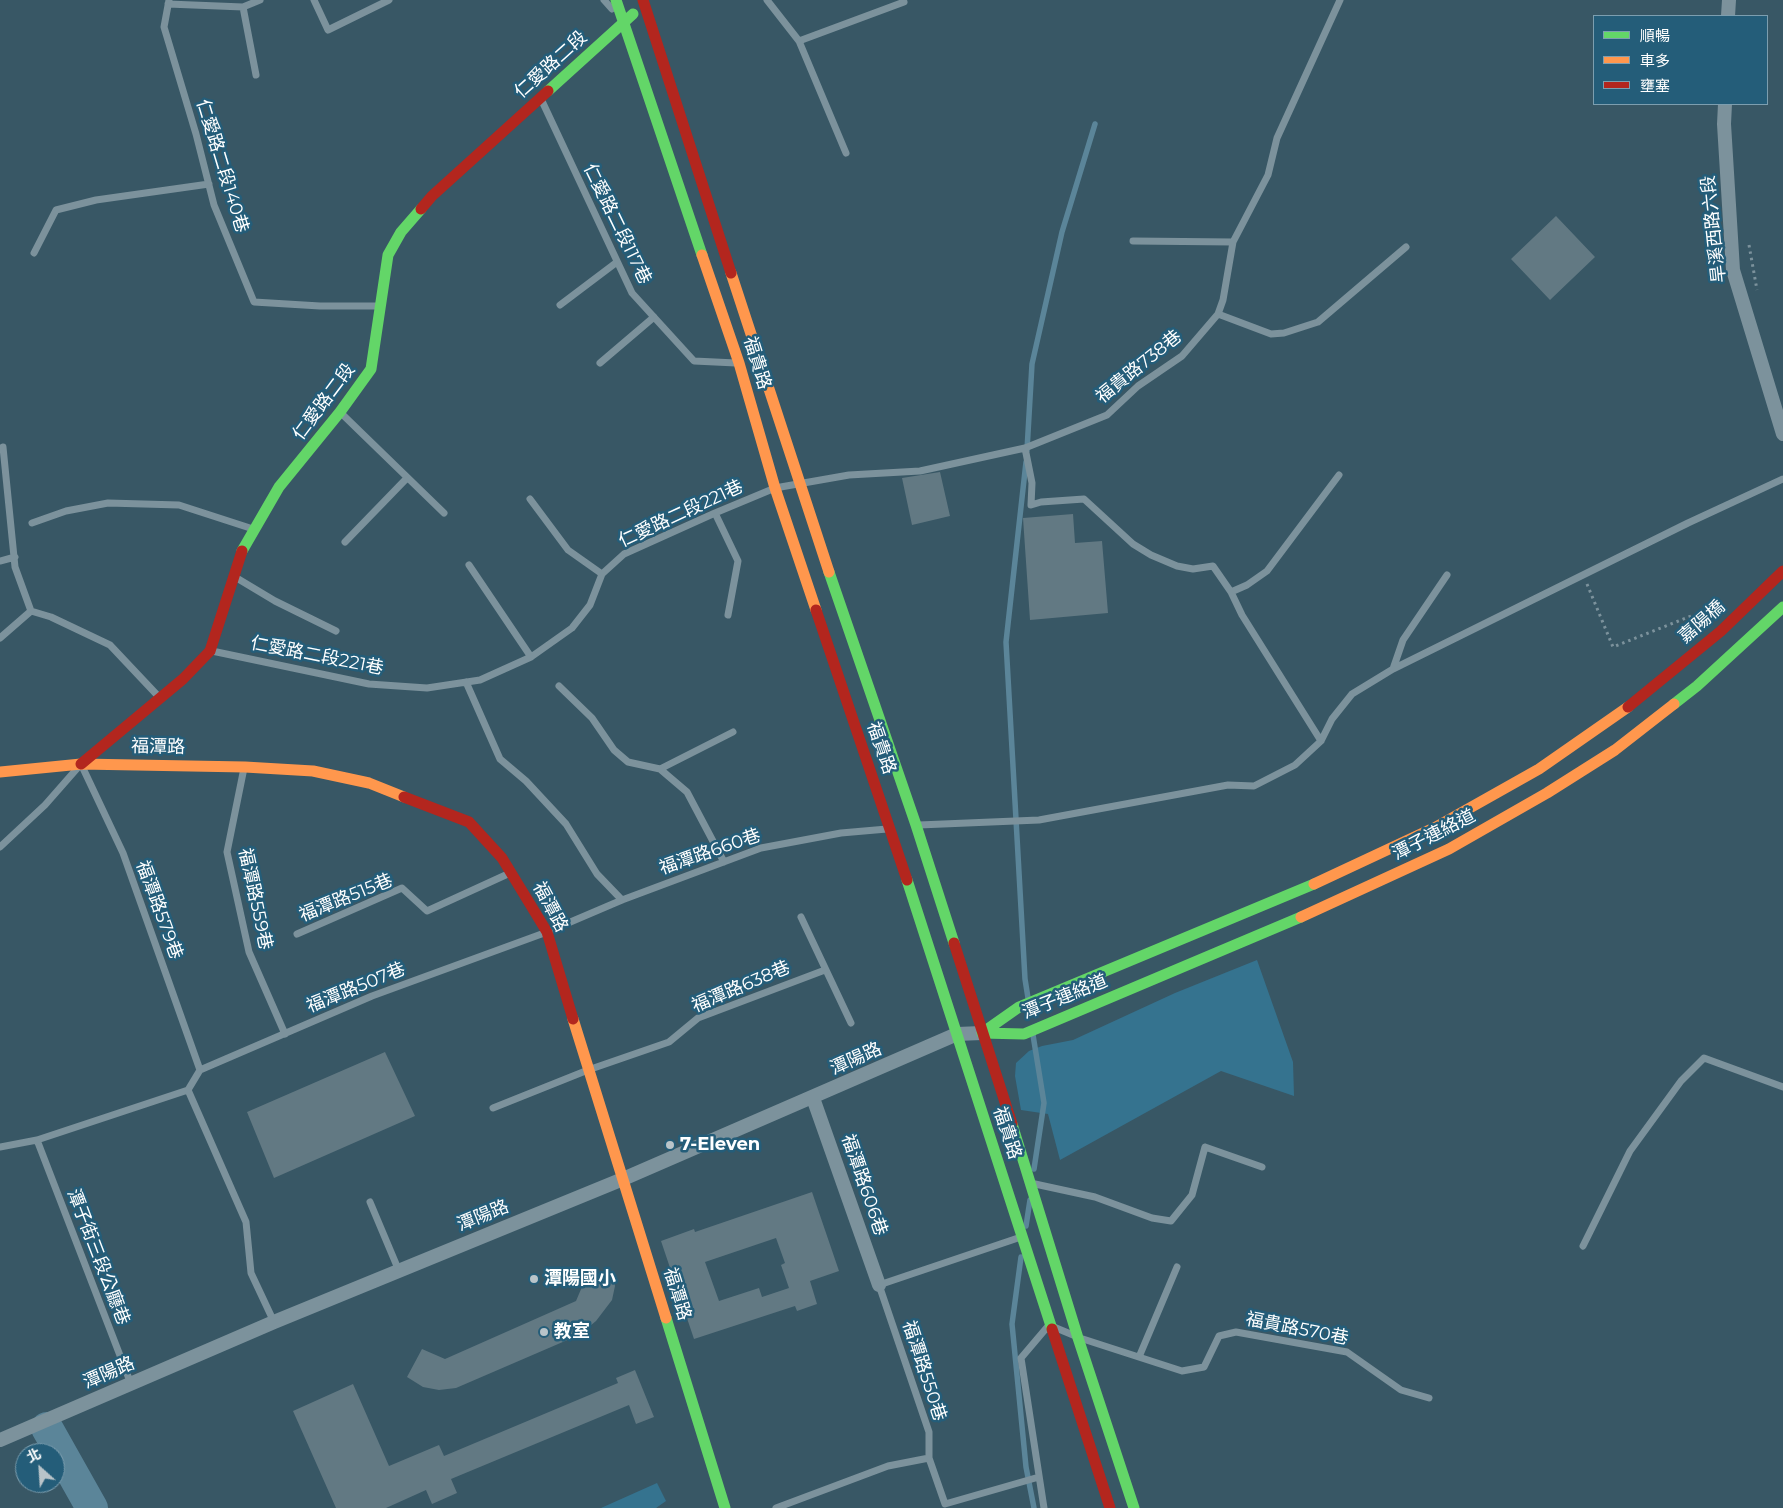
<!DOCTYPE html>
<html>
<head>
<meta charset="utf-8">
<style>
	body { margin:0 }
	#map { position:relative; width:1783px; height:1508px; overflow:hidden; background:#385765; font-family:Montserrat,"Noto Sans TC",sans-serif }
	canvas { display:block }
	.legend { position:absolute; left:1593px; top:15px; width:175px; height:90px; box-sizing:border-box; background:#245d79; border:1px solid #7c9eaf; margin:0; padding:6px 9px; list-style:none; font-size:15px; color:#fff }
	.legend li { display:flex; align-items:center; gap:10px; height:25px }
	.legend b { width:25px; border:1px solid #7c9eaf }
	.north { position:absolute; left:15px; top:1443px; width:50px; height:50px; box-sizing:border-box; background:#245d79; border:1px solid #7c9eaf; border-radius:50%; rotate:334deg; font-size:14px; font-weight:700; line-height:20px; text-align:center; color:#fff }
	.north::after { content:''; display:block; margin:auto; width:18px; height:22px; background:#b9c4c9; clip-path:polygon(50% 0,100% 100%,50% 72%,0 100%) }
</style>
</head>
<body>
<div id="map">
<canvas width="1783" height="1508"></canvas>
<ul class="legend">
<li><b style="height:6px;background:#63d668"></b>順暢</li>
<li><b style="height:6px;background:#ff974d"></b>車多</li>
<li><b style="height:6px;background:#b3261e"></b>壅塞</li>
</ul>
<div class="north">北</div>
</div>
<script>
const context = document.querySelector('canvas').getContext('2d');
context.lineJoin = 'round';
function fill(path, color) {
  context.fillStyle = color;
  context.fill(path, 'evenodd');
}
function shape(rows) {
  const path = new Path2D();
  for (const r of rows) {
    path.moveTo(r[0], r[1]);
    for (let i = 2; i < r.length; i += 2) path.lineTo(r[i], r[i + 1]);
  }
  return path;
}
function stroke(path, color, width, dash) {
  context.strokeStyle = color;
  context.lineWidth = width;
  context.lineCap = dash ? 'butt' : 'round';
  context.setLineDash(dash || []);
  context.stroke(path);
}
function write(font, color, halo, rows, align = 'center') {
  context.font = font + ' Montserrat,"Noto Sans TC",sans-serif';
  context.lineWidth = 5;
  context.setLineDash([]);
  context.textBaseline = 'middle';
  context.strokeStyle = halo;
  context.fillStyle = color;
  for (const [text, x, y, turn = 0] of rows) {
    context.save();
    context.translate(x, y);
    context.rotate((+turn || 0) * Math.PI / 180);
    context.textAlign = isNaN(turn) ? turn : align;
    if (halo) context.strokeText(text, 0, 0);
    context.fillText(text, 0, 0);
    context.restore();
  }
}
const green = shape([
	[1257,960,1293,1062,1294,1096,1221,1071,1060,1160,1048,1114,1021,1110,1015,1076,1016,1063,1029,1051,1042,1046,1073,1040,1175,993],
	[657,1483,666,1501,656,1508,601,1508]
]);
const stream = shape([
	[1027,450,1032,364,1062,232,1095,124],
	[1026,462,1006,642,1025,979,1028,998],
	[1033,1035,1044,1103,1034,1169],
	[1026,1226,1030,1200],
	[1021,1257,1012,1324,1026,1467,1034,1508]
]);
const river = shape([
	[47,1428,92,1508]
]);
const building = shape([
	[1556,216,1595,257,1550,300,1511,259],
	[940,472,950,516,912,525,902,478],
	[1073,514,1075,543,1102,541,1108,613,1030,620,1023,518],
	[385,1052,415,1116,274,1178,247,1112],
	[812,1192,839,1271,810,1281,817,1304,797,1311,795,1306,694,1339,661,1241,694,1229,695,1232],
	[776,1238,785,1263,781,1265,789,1288,762,1297,759,1288,719,1301,705,1262],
	[612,1272,615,1286,612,1300,596,1321,579,1335,456,1388,439,1390,423,1387,407,1377,422,1349,445,1359,576,1301,587,1275],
	[635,1370,654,1417,636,1424,629,1405,451,1479,457,1493,432,1504,426,1490,386,1508,336,1508,293,1411,353,1384,389,1466,439,1445,444,1456,618,1383,616,1378]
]);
const path = shape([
	[1749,245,1757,290],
	[1587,584,1613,647,1691,616]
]);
const lane = shape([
	[169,0,164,27,196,134,214,205,254,302,320,306,379,306],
	[314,0,328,30,389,0],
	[604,0,612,9],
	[767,0,799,41,846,153],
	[168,4,243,7,260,0],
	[243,7,256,75],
	[799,41,904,2],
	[542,101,632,293,694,361,736,363],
	[1133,241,1233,242],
	[34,253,56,210,96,200,209,184],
	[560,305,617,262],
	[1218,314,1271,334,1284,333,1318,322,1406,247],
	[600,363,654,317],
	[342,414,444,513],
	[3,447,15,567,31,611,51,617,110,645,159,697],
	[1025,448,1032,483,1031,505,1041,502,1084,499,1133,544,1151,555,1177,566,1193,569,1213,566,1231,592,1242,615,1321,741],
	[530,499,568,550,602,574],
	[715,513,738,561,728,615],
	[32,523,66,511,108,503,179,505,250,528],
	[345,542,407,478],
	[0,561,15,557],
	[469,565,531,657],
	[235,577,275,601,336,631],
	[1231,592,1247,585,1267,571,1339,475],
	[0,638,31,611],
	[212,651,369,684,427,688,480,680,531,657,572,628,590,605,602,574,624,554,715,513,775,488,849,475,920,471,1025,448,1107,415,1138,386,1182,356,1218,314,1223,300,1233,242,1268,175,1277,138,1340,0],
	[1393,669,1403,640,1447,575],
	[466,682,500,759,526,781,566,824,597,874,622,900],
	[559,686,592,718,614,750,628,762,660,769,687,792,724,862],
	[244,768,227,852,249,952,285,1034],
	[660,769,733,732],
	[919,825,1039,820,1228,785,1254,786,1295,765,1321,741,1332,719,1352,694,1393,669,1688,523,1783,479],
	[0,847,45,805,81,764,123,853,200,1070],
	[801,917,851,1023],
	[297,934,402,888,427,911,510,873],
	[188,1090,200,1070,372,996,547,932,622,900,761,848,841,833,887,829],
	[188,1090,246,1222,251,1273,274,1322],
	[493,1108,588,1070,669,1042,698,1018,825,970],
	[37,1140,131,1384],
	[0,1147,37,1140,188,1090],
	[1035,1184,1095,1197,1152,1218,1171,1221,1192,1195,1205,1147,1262,1167],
	[370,1202,399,1271],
	[1021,1237,879,1285,929,1432,929,1458,945,1504,1039,1477],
	[1583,1246,1630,1151,1681,1081,1704,1058,1783,1087],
	[1083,1339,1182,1371,1204,1367,1219,1336,1236,1332,1347,1352,1401,1390,1429,1398],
	[1139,1357,1177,1267],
	[776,1508,888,1466,929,1458],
	[1044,1508,1021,1358,1049,1325,1073,1335]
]);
const street = shape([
	[1728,16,1729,0],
	[1725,104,1724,124,1733,270,1783,434],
	[813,1098,879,1285],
	[0,1440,274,1322,623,1179,957,1034,982,1033]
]);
const fast = shape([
	[616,0,702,255],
	[548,91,633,14],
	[242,551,279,487,340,412,371,369,388,255,401,232,421,209],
	[829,572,916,825,954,943],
	[1674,704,1697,686,1783,607],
	[907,880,1052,1329],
	[982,1033,1019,1007,1314,884],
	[982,1033,1024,1034,1301,917],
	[1012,1124,1078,1338,1134,1508],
	[666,1318,725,1508]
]);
const slow = shape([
	[702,255,739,363,775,488,816,610],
	[731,273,829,572],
	[0,772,81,764,245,767,313,771,369,783,404,797],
	[1314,884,1436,827,1539,769,1628,707],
	[1301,917,1449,849,1547,793,1615,750,1674,704],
	[573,1019,666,1318]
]);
const jam = shape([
	[643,0,731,273],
	[421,209,432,196,548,91],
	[816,610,907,880],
	[1628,707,1721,631,1783,571],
	[81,764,183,679,210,651,242,551],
	[404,797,469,822,502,858,547,932,573,1019],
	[954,943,1012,1124],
	[1052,1329,1110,1508]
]);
const markers = [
	[670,1145,5,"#b9c4c9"],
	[534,1279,5,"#b9c4c9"],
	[544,1332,5,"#b9c4c9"]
];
const streetNames = [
	["仁愛路二段",551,65,-42],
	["仁愛路二段140巷",222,166,73],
	["仁愛路二段117巷",617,224,64],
	["旱溪西路六段",1714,229,-96],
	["福貴路",757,363,73],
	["福貴路738巷",1139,367,-39],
	["仁愛路二段",324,402,-53],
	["仁愛路二段221巷",681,514,-25],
	["嘉陽橋",1702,622,-41],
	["仁愛路二段221巷",317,656,11],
	["福潭路",158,747,1],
	["福貴路",881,748,71],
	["潭子連絡道",1434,835,-27],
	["福潭路660巷",710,852,-19],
	["福潭路515巷",346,898,-22],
	["福潭路559巷",255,899,78],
	["福潭路",550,907,62],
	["福潭路579巷",159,910,70],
	["福潭路638巷",741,987,-23],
	["福潭路507巷",356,988,-22],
	["潭子連絡道",1065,997,-22],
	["潭陽路",856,1059,-24],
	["福貴路",1007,1133,72],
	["福潭路606巷",864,1185,71],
	["潭陽路",483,1216,-22],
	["潭子街三段公廳巷",98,1257,69],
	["福潭路",677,1294,73],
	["福貴路570巷",1297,1329,11],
	["福潭路550巷",924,1371,72],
	["潭陽路",109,1373,-23]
];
const poiNames = [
	["7-Eleven",680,1145],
	["潭陽國小",544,1279],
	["教室",554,1332]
];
fill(green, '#35738f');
stroke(stream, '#5b8599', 5.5);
stroke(river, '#5b8599', 32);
fill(building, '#627983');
stroke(path, '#7c929c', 3, [2.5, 4]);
stroke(lane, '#7c929c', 7);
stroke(street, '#7c929c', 14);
stroke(fast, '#63d668', 11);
stroke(slow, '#ff974d', 11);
stroke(jam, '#b3261e', 11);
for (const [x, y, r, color] of markers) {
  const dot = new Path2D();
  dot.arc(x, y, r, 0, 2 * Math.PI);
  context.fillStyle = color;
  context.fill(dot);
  stroke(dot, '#245d79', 2);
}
write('18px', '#fff', '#245d79', streetNames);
write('bold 18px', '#fff', '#245d79', poiNames, 'left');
</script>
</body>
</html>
